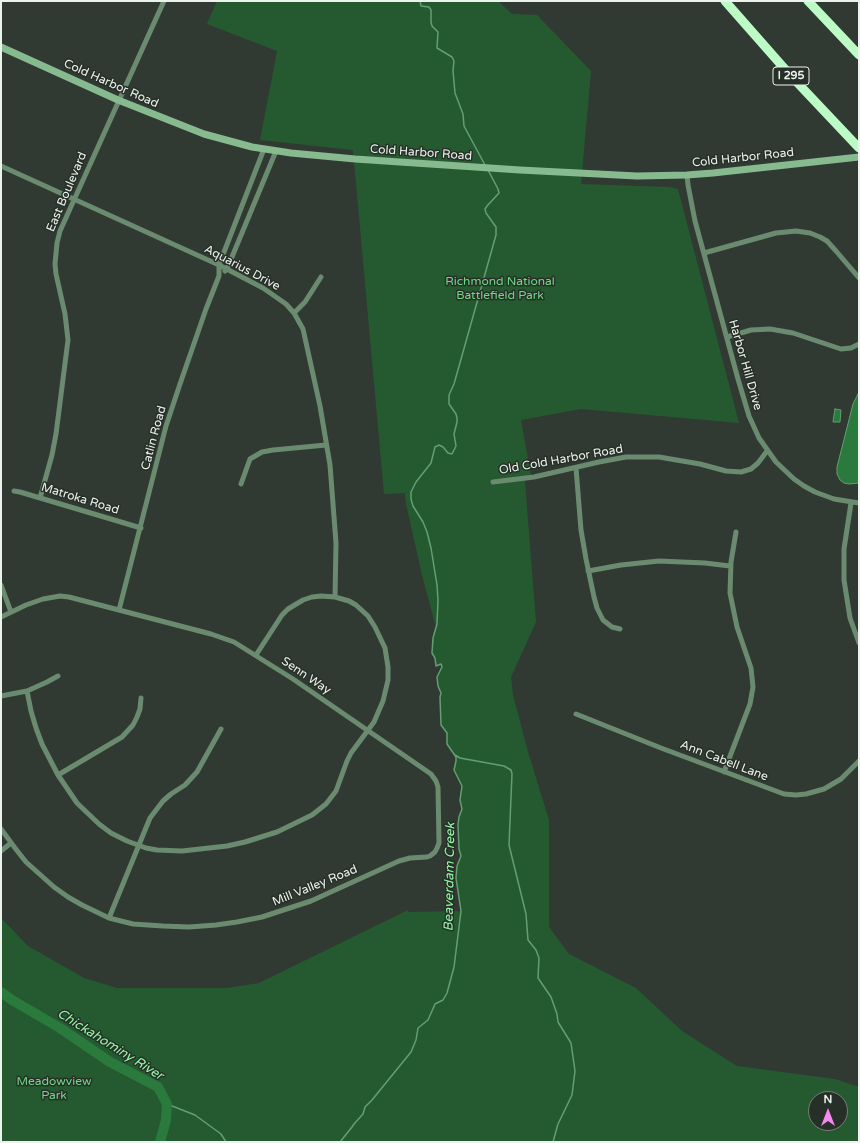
<!DOCTYPE html>
<html>
<head>
<meta charset="utf-8">
<style>
	body { margin:0 }
	#map { position:relative; width:860px; height:1143px; overflow:hidden; background:#303a32; font-family:"Varela Round",sans-serif }
	canvas { display:block }
	.frame { position:absolute; inset:0; border:2px solid #ecf2ec; pointer-events:none }
	.north { position:absolute; left:808px; top:1091px; width:40px; height:40px; box-sizing:border-box; background:#273028; border:1px solid #767e76; border-radius:50%; rotate:0deg; font-size:11px; font-weight:700; line-height:16px; text-align:center; color:#ecf2ec }
	.north::after { content:''; display:block; margin:auto; width:14px; height:18px; background:#f489f0; clip-path:polygon(50% 0,100% 100%,50% 72%,0 100%) }
</style>
</head>
<body>
<div id="map">
<canvas width="860" height="1143"></canvas>
<div class="frame"></div>
<div class="north">N</div>
</div>
<script>
const context = document.querySelector('canvas').getContext('2d');
context.lineJoin = 'round';
function fill(path, color) {
  context.fillStyle = color;
  context.fill(path, 'evenodd');
}
function shape(rows) {
  const path = new Path2D();
  for (const r of rows) {
    path.moveTo(r[0], r[1]);
    for (let i = 2; i < r.length; i += 2) path.lineTo(r[i], r[i + 1]);
  }
  return path;
}
function stroke(path, color, width, dash) {
  context.strokeStyle = color;
  context.lineWidth = width;
  context.lineCap = dash ? 'butt' : 'round';
  context.setLineDash(dash || []);
  context.stroke(path);
}
function write(font, color, halo, rows, align = 'center') {
  context.font = font + ' "Varela Round",sans-serif';
  context.lineWidth = 3;
  context.setLineDash([]);
  context.textBaseline = 'middle';
  context.strokeStyle = halo;
  context.fillStyle = color;
  for (const [text, x, y, turn = 0] of rows) {
    context.save();
    context.translate(x, y);
    context.rotate((+turn || 0) * Math.PI / 180);
    context.textAlign = isNaN(turn) ? turn : align;
    if (halo) context.strokeText(text, 0, 0);
    context.fillText(text, 0, 0);
    context.restore();
  }
}
const green = shape([
	[217,1,498,1,512,14,537,15,591,71,581,184,669,187,678,189,739,423,581,409,521,420,531,475,525,482,536,622,511,677,513,695,528,752,549,820,549,927,569,954,636,988,682,1031,737,1066,835,1079,859,1087,859,1142,1,1142,1,918,28,946,84,978,117,988,227,988,259,983,408,910,408,912,461,911,456,878,457,866,461,856,459,849,458,825,459,817,462,809,460,800,462,786,454,770,456,761,456,757,447,744,447,733,441,725,440,697,441,693,438,686,437,677,442,667,441,665,436,666,435,658,432,653,433,638,436,628,422,575,406,504,405,493,384,494,353,150,260,140,277,51,207,24],
	[816,1099,840,1099,840,1123,816,1123]
]);
const water = shape([
	[859,392,859,483,849,484,844,483,840,480,837,474,837,467,853,404,859,392],
	[835,409,841,410,840,422,833,422,835,409]
]);
const stream = shape([
	[420,1,421,6,429,7,431,10,431,22,432,26,438,32,437,48,452,57,454,61,453,71,455,93,463,114,464,126,485,165],
	[455,755,460,758,504,766,511,770,512,774,509,845,526,914,528,940,536,950,539,958,538,978,551,997,557,1014,558,1022,571,1043,575,1071,572,1095,558,1124,553,1142],
	[167,1104,195,1115,221,1134,226,1142],
	[340,1142,352,1127,354,1124,363,1114,365,1107,372,1100,411,1052,416,1040,418,1028,428,1020,435,1004,443,1000,447,993,454,967,461,911,456,878,457,866,461,856,459,849,458,825,459,817,462,809,460,800,462,786,454,770,456,761,456,757,447,744,447,733,441,725,440,697,441,693,438,686,437,677,442,667,441,664,436,666,435,658,432,653,433,638,437,624,438,600,437,585,431,548,427,532,423,522,413,506,411,499,411,492,416,482,431,463,435,447,439,445,443,447,448,453,452,454,456,446,454,434,457,422,457,418,456,414,449,404,449,395,454,384,496,235,496,227,486,213,485,209,487,206,499,193,498,189,488,170]
]);
const river = shape([
	[1,992,12,1000,60,1028,110,1062,158,1087,167,1104,166,1120,160,1142]
]);
const minor = shape([
	[1,166,219,265,263,288,286,304,294,313,303,329,320,406,330,465,336,543,335,597],
	[687,175,688,185,695,221,738,379,749,416,759,438,776,462,794,479,804,486,815,492,834,499,859,503],
	[704,253,776,233,796,231,810,233,820,237,827,241,836,251,859,278],
	[225,271,227,269,276,151],
	[294,313,305,302,321,277],
	[727,337,751,330,770,329,793,333,841,349,851,348,859,344],
	[576,468,581,530,586,559,594,597,597,608,603,620,612,627,620,629],
	[493,482,534,477,599,462,626,457,659,457,700,464,726,471,741,472,751,469,758,463,767,451],
	[241,484,250,459,262,452,273,450,326,445],
	[14,491,20,492,141,528],
	[40,498,52,455,56,434,68,340,65,314,56,274,55,264,57,243,60,231,74,200,164,1],
	[851,503,844,549,844,580,850,618,859,643],
	[588,571,621,565,659,561,705,563,730,566],
	[1,585,11,612],
	[119,610,166,426,180,384,206,309,219,276,219,265,264,149],
	[1,617,26,605,43,599,60,596,69,597,211,634,234,642,293,679,431,774,436,781,438,787,439,843,437,848,435,852,430,856,427,857,410,858,399,861,311,901,262,917,237,922,216,925,189,927,163,926,133,924,109,918,82,905,68,897,54,887,26,862,15,848,1,829],
	[27,691,31,711,36,728,42,744,58,775,77,803,99,824,111,833,127,841,146,848,157,850,182,851,227,846,245,842,277,832,312,815,326,804,336,791,347,761,351,753,374,722,383,701,388,680,388,667,385,648,375,627,368,616,356,605,349,601,335,597,321,596,312,597,303,600,288,609,282,615,256,655],
	[1,696,27,691,47,682,58,676],
	[576,714,661,748,784,794,796,795,806,794,824,789,841,779,859,761],
	[724,772,750,704,753,687,751,668,737,627,730,593,731,562,736,532],
	[58,775,122,737,133,725,137,717,140,709,141,698],
	[1,851,11,843],
	[109,918,150,818,163,801,171,794,185,785,197,772,221,729]
]);
const secondary = shape([
	[1,47,118,100,204,134,252,147,291,153,355,159,520,170,637,176,687,175,713,173,859,157]
]);
const motorway = shape([
	[725,1,791,76,859,148],
	[808,1,859,55]
]);
const shields = [
	[791,76,36]
];
const shieldNames = [
	["I 295",791,76]
];
const streetNames = [
	["Cold Harbor Road",111,84,24],
	["Cold Harbor Road",421,153,4],
	["Cold Harbor Road",743,158,-6],
	["East Boulevard",67,192,-67],
	["Aquarius Drive",242,268,28],
	["Harbor Hill Drive",745,365,74],
	["Catlin Road",154,438,-75],
	["Old Cold Harbor Road",561,460,-10],
	["Matroka Road",80,499,17],
	["Senn Way",306,676,34],
	["Ann Cabell Lane",724,761,21],
	["Mill Valley Road",315,886,-22]
];
const parkNames = [
	["Richmond National",500,282],
	["Battlefield Park",500,296],
	["Meadowview",54,1082],
	["Park",54,1096]
];
const waterNames = [
	["Beaverdam Creek",450,877,-89],
	["Chickahominy River",110,1045,32]
];
fill(green, '#255a31');
fill(water, '#2a7a3e');
stroke(water, '#649e72', 1);
stroke(stream, '#649e72', 1.5);
stroke(river, '#2a7a3e', 10);
stroke(minor, '#6b8b70', 5);
stroke(secondary, '#87ba8f', 7);
stroke(motorway, '#bcfbc5', 9);
for (const [x, y, w] of shields) {
  const box = new Path2D();
  box.roundRect(x - w / 2, y - 9, w, 18, 3);
  context.fillStyle = '#273028';
  context.fill(box);
  stroke(box, '#ecf2ec', 1);
}
write('bold 11px', '#ecf2ec', null, shieldNames);
write('12px', '#ecf2ec', '#273028', streetNames);
write('12px', '#72d886', '#273028', parkNames);
write('italic 13px', '#94fba7', '#273028', waterNames);
</script>
</body>
</html>
